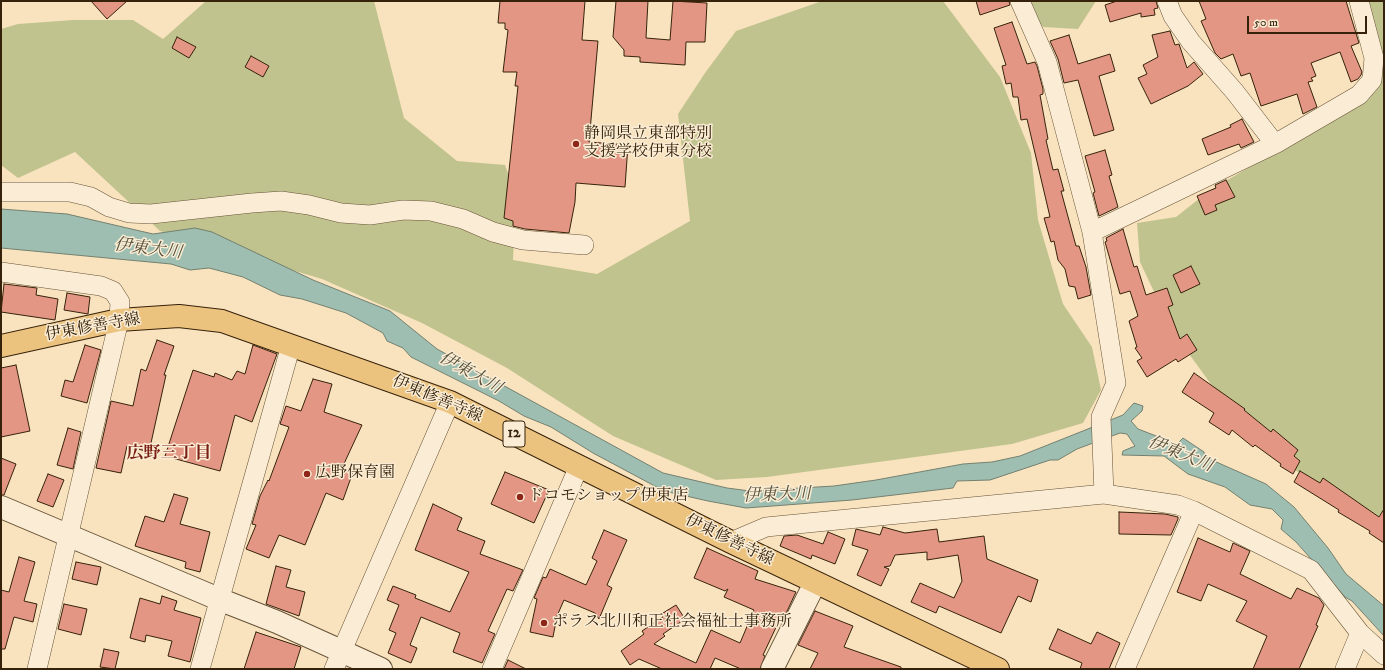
<!DOCTYPE html>
<html>
<head>
<meta charset="utf-8">
<style>
	body { margin:0 }
	#map { position:relative; width:1385px; height:670px; overflow:hidden; background:#f9e3be; font-family:"IM FELL DW Pica",serif }
	canvas { display:block }
	.frame { position:absolute; inset:0; border:2px solid #36220b; pointer-events:none }
	.scale { position:absolute; left:1247px; top:16px; width:120px; height:18px; box-sizing:border-box; border:2px solid #36220b; border-top:0; padding-left:5px; font-size:12px; line-height:14px; white-space:nowrap; color:#36220b; -webkit-text-stroke:3px #fbedd5; paint-order:stroke }
</style>
</head>
<body>
<div id="map">
<canvas width="1385" height="670"></canvas>
<div class="frame"></div>
<div class="scale">50 m</div>
</div>
<script>
const context = document.querySelector('canvas').getContext('2d');
context.lineJoin = 'round';
function fill(path, color) {
  context.fillStyle = color;
  context.fill(path, 'evenodd');
}
function shape(rows) {
  const path = new Path2D();
  for (const r of rows) {
    path.moveTo(r[0], r[1]);
    for (let i = 2; i < r.length; i += 2) path.lineTo(r[i], r[i + 1]);
  }
  return path;
}
function stroke(path, color, width, dash) {
  context.strokeStyle = color;
  context.lineWidth = width;
  context.lineCap = dash ? 'butt' : 'round';
  context.setLineDash(dash || []);
  context.stroke(path);
}
function write(font, color, halo, rows, align = 'center') {
  context.font = font + ' "IM FELL DW Pica","Noto Serif JP",serif';
  context.lineWidth = 3;
  context.setLineDash([]);
  context.textBaseline = 'middle';
  context.strokeStyle = halo;
  context.fillStyle = color;
  for (const [text, x, y, turn = 0] of rows) {
    context.save();
    context.translate(x, y);
    context.rotate((+turn || 0) * Math.PI / 180);
    context.textAlign = isNaN(turn) ? turn : align;
    if (halo) context.strokeText(text, 0, 0);
    context.fillText(text, 0, 0);
    context.restore();
  }
}
const green = shape([
	[206,1,374,1,404,118,457,161,505,165,516,196,513,260,597,274,690,221,678,114,705,73,736,31,822,1,943,1,1000,77,1031,153,1038,220,1063,304,1092,347,1101,390,1083,423,1012,444,767,477,716,480,613,436,507,368,422,323,322,279,160,231,75,152,18,178,1,165,1,29,18,24,73,20,133,20,163,39],
	[1025,1,1096,1,1078,29,1043,27],
	[1365,1,1384,1,1384,532,1291,467,1216,391,1173,332,1140,262,1137,223,1176,217,1209,191,1363,100,1379,82]
]);
const water = shape([
	[1,209,67,214,153,234,195,228,212,232,313,280,390,311,437,349,663,473,727,488,750,491,834,486,876,480,963,464,992,462,1020,456,1123,415,1134,403,1143,406,1142,411,1131,421,1138,429,1177,444,1183,438,1204,452,1205,457,1266,484,1294,507,1328,548,1346,574,1384,606,1384,636,1352,601,1345,597,1296,542,1281,529,1283,520,1272,509,1250,505,1225,487,1188,474,1164,456,1122,455,1123,451,1135,446,1127,434,1120,433,1077,449,1058,460,1050,460,990,480,957,481,953,488,852,500,746,508,708,501,664,491,593,453,551,427,524,416,499,401,411,357,403,348,387,341,383,333,346,313,302,299,280,295,243,277,209,268,190,270,171,264,1,248,1,209]
]);
const building = shape([
	[91,1,127,1,107,19,91,1],
	[500,1,585,1,582,40,598,41,589,142,628,145,625,187,576,183,575,202,569,233,525,229,513,226,513,221,504,218,518,86,515,86,517,72,503,72,508,30,505,29,505,23,498,23,500,1],
	[616,1,648,1,646,38,670,40,673,1,707,3,705,42,686,42,685,65,640,62,640,57,624,56,624,50,613,37,616,1],
	[976,1,1009,1,1010,5,980,15,976,1],
	[1117,1,1156,1,1158,8,1154,9,1155,15,1141,17,1141,13,1110,22,1105,5,1117,1],
	[1199,1,1346,1,1359,43,1351,46,1362,72,1361,75,1358,79,1351,82,1340,52,1311,63,1316,76,1311,78,1313,81,1308,82,1317,107,1303,114,1297,94,1261,106,1250,73,1241,76,1233,54,1221,59,1215,53,1201,21,1206,19,1199,1],
	[1012,22,1027,64,1035,62,1037,66,1043,89,1043,94,1040,95,1048,139,1046,140,1053,170,1058,169,1064,191,1061,191,1076,246,1079,246,1086,267,1091,295,1078,299,1075,287,1069,286,1065,269,1058,260,1054,241,1051,242,1044,218,1050,217,1027,119,1021,120,1018,97,1013,97,1011,83,1006,84,1002,66,1006,65,994,28,1012,22],
	[1170,31,1175,45,1179,44,1187,68,1194,62,1203,74,1188,86,1151,104,1138,78,1147,74,1143,65,1158,57,1152,35,1170,31],
	[1069,35,1078,64,1110,54,1115,71,1099,76,1114,130,1094,136,1078,80,1064,83,1058,59,1050,41,1069,35],
	[177,37,196,47,189,58,172,48,177,37],
	[251,56,269,66,263,77,245,67,251,56],
	[1242,119,1254,142,1241,148,1239,144,1208,155,1202,139,1231,127,1230,125,1242,119],
	[1105,150,1112,175,1109,176,1118,207,1099,216,1093,193,1095,192,1085,156,1105,150],
	[1226,180,1235,197,1215,205,1217,210,1205,215,1197,196,1216,188,1215,185,1226,180],
	[1123,229,1134,267,1137,266,1146,295,1167,288,1173,305,1168,307,1180,339,1187,334,1197,350,1178,362,1176,359,1147,377,1137,361,1142,358,1135,348,1137,347,1129,321,1138,316,1130,291,1120,294,1105,242,1107,241,1106,238,1123,229],
	[1191,266,1200,284,1181,293,1173,275,1191,266],
	[4,284,37,288,36,295,58,299,55,320,1,312,4,284],
	[67,293,90,297,88,314,64,310,67,293],
	[157,340,174,346,164,375,166,375,149,452,127,446,121,473,96,468,111,401,133,406,141,369,146,371,157,340],
	[85,345,101,350,87,403,61,396,65,380,73,382,85,345],
	[253,345,277,354,252,422,235,415,220,471,165,456,193,370,214,377,215,373,232,380,237,371,245,374,253,345],
	[16,365,30,431,1,437,1,368,16,365],
	[1194,373,1245,409,1244,410,1271,432,1273,429,1298,450,1294,456,1300,461,1293,474,1280,466,1281,464,1255,445,1253,447,1232,430,1229,435,1209,422,1214,413,1182,392,1194,373],
	[313,379,332,384,324,412,362,425,342,468,353,472,343,500,326,493,305,545,279,535,269,558,246,549,256,525,252,524,260,496,268,480,269,481,289,427,280,424,286,406,301,411,313,379],
	[68,428,81,432,73,469,57,465,68,428],
	[1,458,16,464,4,495,1,495,1,458],
	[1300,471,1320,483,1323,478,1379,517,1384,509,1384,543,1369,533,1370,531,1338,512,1339,510,1294,482,1300,471],
	[505,472,549,490,534,523,491,504,505,472],
	[48,474,64,480,53,507,37,501,48,474],
	[174,494,188,498,180,524,210,532,200,572,185,568,186,562,135,546,145,516,164,522,174,494],
	[433,504,462,518,457,530,485,541,480,554,523,570,513,591,507,589,488,631,495,634,482,663,453,652,460,633,421,617,410,645,417,648,411,663,388,653,396,633,389,630,399,605,387,600,393,586,416,595,415,598,450,612,469,572,415,550,433,504],
	[1119,512,1165,514,1178,517,1178,519,1171,535,1119,534,1119,512],
	[883,527,905,533,937,529,939,542,984,536,987,559,1038,580,1031,602,1018,596,1001,633,939,606,936,613,911,602,920,583,954,598,962,581,958,555,927,560,927,552,895,555,890,566,884,567,889,569,881,586,857,575,868,550,852,545,856,529,880,535,883,527],
	[604,530,627,540,607,585,612,588,599,619,595,613,564,600,557,616,553,637,530,632,537,599,534,598,543,577,546,578,550,569,586,585,597,561,592,558,604,530],
	[828,532,845,539,835,564,812,555,811,559,780,546,784,536,797,535,823,544,828,532],
	[1198,538,1230,552,1233,543,1250,551,1240,574,1291,599,1297,588,1319,598,1324,605,1316,625,1318,626,1299,669,1253,669,1267,636,1236,621,1247,601,1208,584,1201,601,1177,592,1198,538],
	[707,548,758,571,755,579,796,592,782,622,779,621,763,655,765,656,760,669,741,669,715,658,710,669,662,669,639,659,630,665,621,651,644,634,642,631,664,616,663,613,676,605,685,619,663,634,665,636,654,644,696,663,711,630,740,643,754,610,724,597,728,589,725,591,694,578,707,548],
	[19,557,35,562,24,601,37,604,33,622,14,617,5,649,1,649,1,590,9,592,19,557],
	[76,562,101,567,97,585,72,579,76,562],
	[276,566,291,570,286,587,305,592,299,616,266,604,276,566],
	[162,596,177,601,174,610,201,618,190,662,168,656,172,641,146,635,145,642,130,638,140,598,160,604,162,596],
	[64,604,87,609,81,635,58,629,64,604],
	[815,611,853,626,844,647,901,667,901,669,810,669,818,653,798,645,815,611],
	[1058,629,1091,644,1097,632,1120,643,1109,669,1080,669,1082,663,1049,649,1058,629],
	[256,632,301,647,294,669,244,669,256,632],
	[104,649,119,652,115,669,100,667,104,649],
	[508,660,526,669,504,669,508,660]
]);
const minor = shape([
	[1020,1,1047,62,1092,232,1116,383,1101,417,1104,494],
	[1167,1,1173,16,1191,42,1235,92,1275,144],
	[1,192,70,192,91,197,109,207,129,213,151,214,252,203,281,201,309,205,341,213,370,215,403,210,431,211,463,219,493,232,523,240,584,245],
	[1092,232,1275,144,1359,95,1372,80,1374,58,1359,1],
	[1,272,101,286,113,291,120,302,119,320,37,669],
	[731,542,766,527,1104,494,1178,505,1194,511,1311,570,1360,633,1384,655],
	[200,669,291,345],
	[334,669,450,402],
	[492,669,579,466],
	[1125,669,1194,511],
	[1345,669,1360,633]
]);
const tertiary = shape([
	[1,507,221,600,277,622,381,669],
	[772,669,815,583]
]);
const primary = shape([
	[1,346,119,320,179,316,222,321,450,402,731,542,998,669]
]);
const markers = [
	[576,144,4,"#8f2418"],
	[307,474,4,"#8f2418"],
	[520,497,4,"#8f2418"],
	[544,623,4,"#8f2418"]
];
const shields = [
	[514,434,22]
];
const shieldNames = [
	["12",514,434]
];
const poiNames = [
	["静岡県立東部特別",584,135],
	["支援学校伊東分校",584,153],
	["広野保育園",315,474],
	["ドコモショップ伊東店",528,497],
	["ポラス北川和正社会福祉士事務所",552,623]
];
const streetNames = [
	["伊東修善寺線",93,328,-10],
	["伊東修善寺線",437,400,23],
	["伊東修善寺線",729,541,26]
];
const waterNames = [
	["伊東大川",148,250,7],
	["伊東大川",470,374,29],
	["伊東大川",1180,455,22],
	["伊東大川",777,496,-2]
];
const neighbourhoodNames = [
	["広野三丁目",169,454]
];
fill(green, '#c1c38f');
fill(water, '#9ebeb1');
stroke(water, '#74806f', 1);
fill(building, '#e29683');
stroke(building, '#36220b', 1);
stroke(minor, '#675238', 20);
stroke(tertiary, '#675238', 24);
stroke(primary, '#36220b', 24);
stroke(minor, '#fbedd5', 19);
stroke(tertiary, '#fbedd5', 22);
stroke(primary, '#ecc27f', 22);
for (const [x, y, r, color] of markers) {
  const dot = new Path2D();
  dot.arc(x, y, r, 0, 2 * Math.PI);
  context.fillStyle = color;
  context.fill(dot);
  stroke(dot, '#fbedd5', 1.5);
}
for (const [x, y, w] of shields) {
  const box = new Path2D();
  box.roundRect(x - w / 2, y - 13, w, 26, 3);
  context.fillStyle = '#fbedd5';
  context.fill(box);
  stroke(box, '#36220b', 1);
}
write('bold 15px', '#36220b', null, shieldNames);
write('16px', '#36220b', '#fbedd5', poiNames, 'left');
write('16px', '#36220b', '#fbedd5', streetNames);
write('italic 17px', '#55513d', '#fbedd5', waterNames);
write('bold 17px', '#7a1f14', '#fbedd5', neighbourhoodNames);
</script>
</body>
</html>
